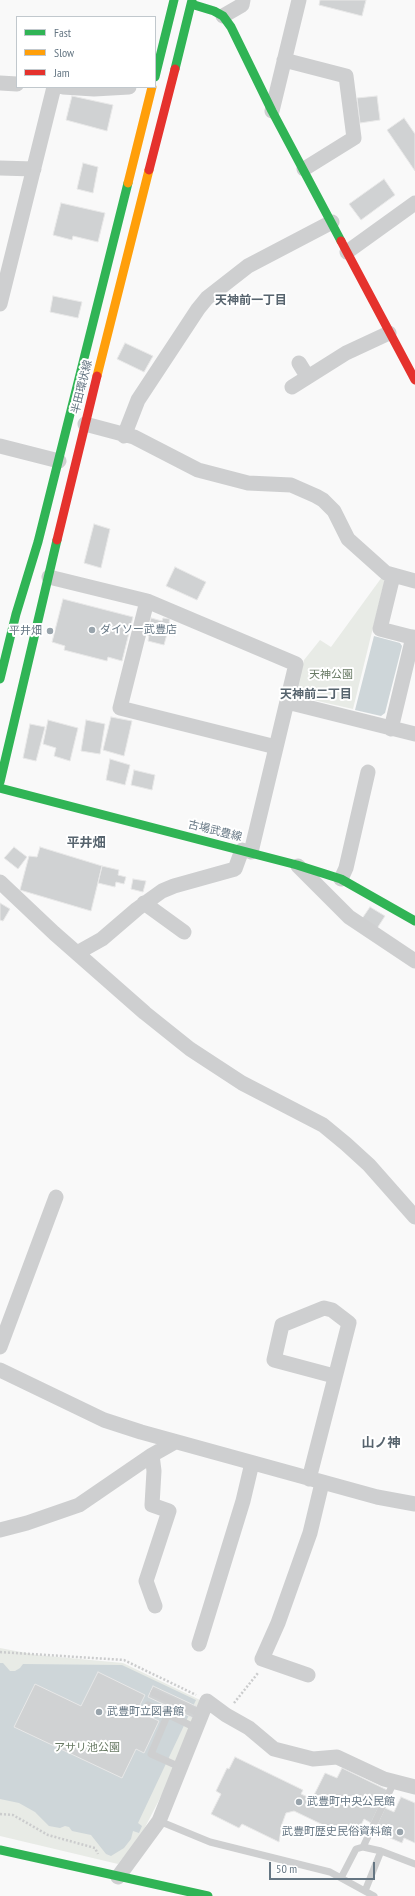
<!DOCTYPE html>
<html>
<head>
<meta charset="utf-8">
<style>
	body { margin:0 }
	#map { position:relative; width:415px; height:1896px; overflow:hidden; background:#f9f9f9; font-family:"PT Sans Narrow",sans-serif }
	canvas { display:block }
	.legend { position:absolute; left:16px; top:16px; width:140px; height:72px; box-sizing:border-box; background:#fff; border:1px solid #c1c8cd; margin:0; padding:5px 7px; list-style:none; font-size:12px; color:#657683 }
	.legend li { display:flex; align-items:center; gap:8px; height:20px }
	.legend b { width:20px; border:1px solid #c1c8cd }
	.scale { position:absolute; left:269px; top:1862px; width:106px; height:18px; box-sizing:border-box; border:2px solid #657683; border-top:0; padding-left:5px; font-size:12px; line-height:14px; white-space:nowrap; color:#657683; -webkit-text-stroke:3px #fff; paint-order:stroke }
</style>
</head>
<body>
<div id="map">
<canvas width="415" height="1896"></canvas>
<ul class="legend">
<li><b style="height:5px;background:#30b455"></b>Fast</li>
<li><b style="height:5px;background:#ff9f0a"></b>Slow</li>
<li><b style="height:5px;background:#e5322d"></b>Jam</li>
</ul>
<div class="scale">50 m</div>
</div>
<script>
const context = document.querySelector('canvas').getContext('2d');
context.lineJoin = 'round';
function fill(path, color) {
  context.fillStyle = color;
  context.fill(path, 'evenodd');
}
function shape(rows) {
  const path = new Path2D();
  for (const r of rows) {
    path.moveTo(r[0], r[1]);
    for (let i = 2; i < r.length; i += 2) path.lineTo(r[i], r[i + 1]);
  }
  return path;
}
function stroke(path, color, width, dash) {
  context.strokeStyle = color;
  context.lineWidth = width;
  context.lineCap = dash ? 'butt' : 'round';
  context.setLineDash(dash || []);
  context.stroke(path);
}
function write(font, color, halo, rows, align = 'center') {
  context.font = font + ' "PT Sans Narrow","Noto Sans JP",sans-serif';
  context.lineWidth = 4;
  context.setLineDash([]);
  context.textBaseline = 'middle';
  context.strokeStyle = halo;
  context.fillStyle = color;
  for (const [text, x, y, turn = 0] of rows) {
    context.save();
    context.translate(x, y);
    context.rotate((+turn || 0) * Math.PI / 180);
    context.textAlign = isNaN(turn) ? turn : align;
    if (halo) context.strokeText(text, 0, 0);
    context.fillText(text, 0, 0);
    context.restore();
  }
}
const green = shape([
	[382,577,385,579,353,709,300,697,296,693,304,660,320,640,331,647],
	[0,1648,37,1655,123,1663,200,1700,172,1775,141,1835,118,1864,0,1836]
]);
const water = shape([
	[374,636,400,643,402,646,385,713,381,716,355,710],
	[0,1663,3,1663,10,1671,15,1671,20,1668,23,1664,122,1665,196,1700,138,1823,142,1826,139,1833,133,1831,131,1839,124,1848,111,1856,106,1854,91,1835,72,1831,69,1827,65,1826,60,1828,49,1826,35,1812,19,1803,0,1799]
]);
const building = shape([
	[320,0,366,0,362,16,319,5,320,0],
	[72,96,113,105,107,131,66,120,72,96],
	[377,96,380,120,360,123,357,98,377,96],
	[404,118,415,134,415,171,387,130,404,118],
	[83,163,98,167,93,193,77,189,83,163],
	[384,179,395,195,361,220,349,204,384,179],
	[61,203,105,213,98,242,73,236,72,240,53,235,61,203],
	[53,296,82,302,78,318,50,312,53,296],
	[125,343,153,356,144,372,117,359,125,343],
	[94,524,110,529,101,568,84,563,94,524],
	[175,567,206,582,197,600,166,586,175,567],
	[63,599,133,617,122,661,108,657,107,661,64,650,65,646,52,642,63,599],
	[151,618,162,621,163,618,170,619,169,622,177,624,175,636,167,634,164,645,148,641,149,636,147,635,151,618],
	[111,717,132,721,124,756,103,750,111,717],
	[48,720,78,728,70,761,54,756,56,748,43,744,48,720],
	[86,720,105,724,100,754,81,751,86,720],
	[30,724,45,727,36,761,23,758,30,724],
	[110,759,130,765,125,785,106,780,110,759],
	[134,770,155,775,152,790,131,785,134,770],
	[14,847,27,857,18,869,4,858,14,847],
	[40,847,102,866,91,911,20,890,29,856,37,857,40,847],
	[102,866,119,870,118,875,126,877,124,884,116,882,115,887,98,883,102,866],
	[133,879,146,881,143,892,131,889,133,879],
	[0,903,10,909,3,921,0,920,0,903],
	[370,907,385,916,376,930,361,920,370,907],
	[98,1672,145,1695,137,1711,159,1721,144,1753,136,1749,122,1778,14,1727,35,1684,81,1706,98,1672],
	[153,1686,198,1707,193,1718,148,1697,153,1686],
	[235,1757,303,1790,301,1794,312,1799,325,1773,337,1778,342,1768,387,1790,371,1823,364,1819,357,1833,354,1831,352,1836,341,1831,340,1833,294,1811,286,1813,282,1824,279,1842,242,1824,239,1828,211,1814,221,1794,216,1791,227,1768,229,1769,235,1757],
	[401,1797,415,1803,415,1843,404,1838,402,1843,383,1835,386,1829,377,1825,385,1808,394,1812,401,1797]
]);
const path = shape([
	[0,1652,124,1660,196,1695],
	[234,1703,258,1673],
	[0,1814,13,1815,48,1835,95,1848,98,1854]
]);
const lane = shape([
	[154,1693,201,1714],
	[173,1702,151,1754,180,1767],
	[148,1705,196,1728],
	[159,1821,210,1842,330,1872,374,1896],
	[363,1847,394,1782],
	[341,1878,356,1849,363,1847,381,1851],
	[365,1891,381,1851,415,1864]
]);
const street = shape([
	[223,16,242,5,243,0],
	[284,60,346,76,354,138,304,169],
	[0,83,17,84],
	[63,87,94,89,129,87],
	[272,111,299,0],
	[0,168,34,169],
	[347,252,415,203],
	[0,304,54,87],
	[299,363,307,376],
	[292,387,346,353,389,333],
	[85,424,134,437,198,470,248,483,291,485,316,496,323,500,334,511,348,539,386,573,415,581],
	[124,436,138,400,198,309,207,298,248,266,332,222],
	[0,446,59,461],
	[393,576,380,629,415,638],
	[49,577,147,601,296,664,251,852],
	[147,601,120,708,276,747],
	[287,702,415,734],
	[391,729,413,637],
	[298,866,349,917,415,961],
	[341,879,346,868,368,772],
	[0,882,54,933,145,1013,190,1049,242,1083,323,1125,346,1144,369,1165,415,1217],
	[144,903,184,932],
	[77,953,102,939,137,909,162,891,174,886,235,869,242,850],
	[0,1347,56,1197],
	[0,1370,104,1420,141,1432,377,1497,415,1504],
	[152,1455,154,1471,152,1505,169,1511,146,1581,155,1606],
	[309,1479,349,1323,332,1310,324,1308,282,1325,274,1360,334,1376],
	[0,1530,27,1523,79,1505,152,1455,175,1442],
	[199,1644,243,1501,252,1463],
	[308,1675,262,1659,278,1623,310,1533,322,1483],
	[118,1877,159,1821,207,1701,226,1715,249,1728,274,1749,313,1759,337,1757,384,1779,415,1787]
]);
const fast = shape([
	[191,4,214,11,223,16,231,27,272,111,341,241],
	[175,69,192,0],
	[155,77,174,0],
	[0,679,16,614,38,542,128,183],
	[0,782,57,540],
	[0,788,297,865,341,879,415,921],
	[0,1850,208,1896]
]);
const slow = shape([
	[128,183,152,87],
	[97,376,149,170]
]);
const jam = shape([
	[149,170,175,69],
	[341,241,415,380],
	[57,540,97,376]
]);
const markers = [
	[92,630,4,"#99a4ac"],
	[50,631,4,"#99a4ac"],
	[99,1712,4,"#99a4ac"],
	[299,1802,4,"#99a4ac"],
	[400,1832,4,"#99a4ac"]
];
const streetNames = [
	["半田環状線",82,387,-76],
	["古場武豊線",215,831,14]
];
const poiNames = [
	["ダイソー武豊店",100,630],
	["平井畑",42,631,"right"],
	["武豊町立図書館",107,1712],
	["武豊町中央公民館",307,1802],
	["武豊町歴史民俗資料館",392,1832,"right"]
];
const parkNames = [
	["天神公園",331,675],
	["アサリ池公園",87,1748]
];
const neighbourhoodNames = [
	["天神前一丁目",251,301],
	["天神前二丁目",316,695]
];
const quarterNames = [
	["平井畑",86,843],
	["山ノ神",381,1443]
];
fill(green, '#e8ebe6');
fill(water, '#ced6d9');
fill(building, '#d0d2d3');
stroke(building, '#e8e8e8', 1);
stroke(path, '#cbcccd', 2.5, [2, 2]);
stroke(lane, '#cecfd0', 7);
stroke(street, '#cecfd0', 15);
stroke(fast, '#30b455', 9);
stroke(slow, '#ff9f0a', 9);
stroke(jam, '#e5322d', 9);
for (const [x, y, r, color] of markers) {
  const dot = new Path2D();
  dot.arc(x, y, r, 0, 2 * Math.PI);
  context.fillStyle = color;
  context.fill(dot);
  stroke(dot, '#fff', 1.5);
}
write('11px', '#657683', '#fff', streetNames);
write('11px', '#657683', '#fff', poiNames, 'left');
write('11px', '#687a64', '#fff', parkNames);
write('bold 12px', '#57646e', '#fff', neighbourhoodNames);
write('bold 13px', '#57646e', '#fff', quarterNames);
</script>
</body>
</html>
